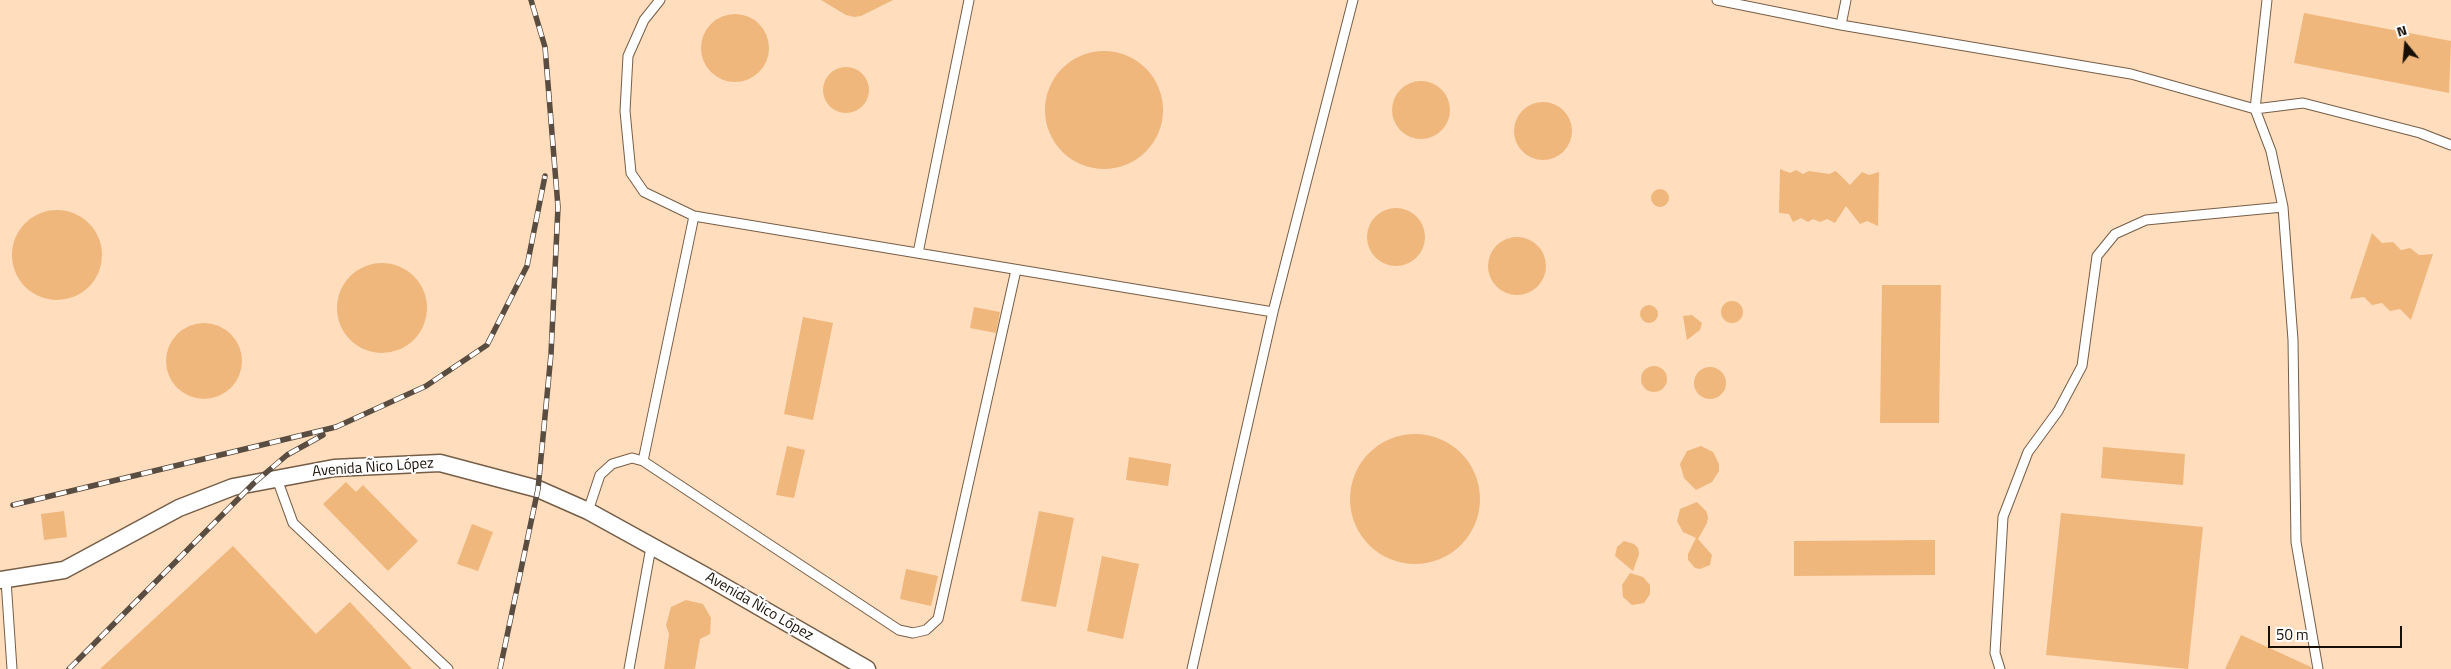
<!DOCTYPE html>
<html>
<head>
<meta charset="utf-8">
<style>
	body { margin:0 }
	#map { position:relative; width:2451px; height:669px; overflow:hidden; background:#fee8d3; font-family:"Titillium Web",sans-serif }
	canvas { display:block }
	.north { position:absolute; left:2381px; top:20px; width:50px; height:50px; -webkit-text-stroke:4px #fff; paint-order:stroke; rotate:343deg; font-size:14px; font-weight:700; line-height:20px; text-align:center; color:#180f06 }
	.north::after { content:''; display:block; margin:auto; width:18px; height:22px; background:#180f06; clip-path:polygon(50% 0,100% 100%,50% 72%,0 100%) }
	.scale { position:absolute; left:2268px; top:626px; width:134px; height:22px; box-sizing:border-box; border:2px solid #180f06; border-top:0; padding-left:6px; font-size:15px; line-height:18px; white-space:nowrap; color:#180f06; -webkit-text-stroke:4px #fff; paint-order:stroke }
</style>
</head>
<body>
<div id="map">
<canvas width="2451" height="669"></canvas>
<div class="north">N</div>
<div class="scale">50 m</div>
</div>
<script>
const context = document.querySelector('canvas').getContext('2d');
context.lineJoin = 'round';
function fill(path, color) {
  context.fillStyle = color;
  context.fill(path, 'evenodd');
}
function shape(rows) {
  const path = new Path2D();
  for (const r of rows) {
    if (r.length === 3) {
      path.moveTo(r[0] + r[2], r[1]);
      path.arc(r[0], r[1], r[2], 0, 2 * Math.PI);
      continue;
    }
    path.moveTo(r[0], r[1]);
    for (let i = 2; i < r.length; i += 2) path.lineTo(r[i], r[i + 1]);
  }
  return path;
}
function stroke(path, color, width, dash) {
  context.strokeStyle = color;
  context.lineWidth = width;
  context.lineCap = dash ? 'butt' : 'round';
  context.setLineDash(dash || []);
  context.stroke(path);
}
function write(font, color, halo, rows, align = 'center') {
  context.font = font + ' "Titillium Web",sans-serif';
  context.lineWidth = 4;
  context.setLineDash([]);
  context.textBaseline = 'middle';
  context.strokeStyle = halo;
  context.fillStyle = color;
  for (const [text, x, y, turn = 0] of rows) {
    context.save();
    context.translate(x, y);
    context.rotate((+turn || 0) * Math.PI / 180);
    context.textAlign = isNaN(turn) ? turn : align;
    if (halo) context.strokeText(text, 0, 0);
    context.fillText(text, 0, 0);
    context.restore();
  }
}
const built = shape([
	[0,0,2451,0,2451,669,0,669]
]);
const building = shape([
	[821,0,893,0,861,16,854,17,846,15],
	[2304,13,2451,41,2449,93,2294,63],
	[735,48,34],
	[1104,110,59],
	[846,90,23],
	[1421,110,29],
	[1543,131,29],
	[1780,169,1790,173,1796,170,1803,174,1809,171,1829,174,1836,171,1850,185,1862,172,1869,175,1879,172,1878,226,1867,221,1860,224,1846,206,1835,223,1827,219,1820,222,1813,219,1808,222,1801,218,1793,222,1789,214,1779,213],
	[1660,198,9],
	[1396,237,29],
	[57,255,45],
	[2372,233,2382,243,2393,242,2401,250,2410,248,2419,255,2433,254,2411,320,2400,309,2390,311,2382,303,2372,305,2364,297,2350,299],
	[1517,266,29],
	[382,308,45],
	[1882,285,1941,285,1939,423,1880,423],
	[1732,312,11],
	[1649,314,9],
	[974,307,1000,312,996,333,970,328],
	[1692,315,1702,323,1700,330,1687,340,1683,316],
	[803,317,833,323,813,420,784,414],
	[204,361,38],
	[1654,379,13],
	[1710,383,16],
	[1415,499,65],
	[787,446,805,450,794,498,776,495],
	[1701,446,1713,452,1719,464,1719,471,1712,482,1696,490,1684,478,1680,464,1687,451],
	[2103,447,2185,454,2183,485,2101,478],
	[1129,457,1171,464,1168,486,1126,480],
	[346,482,356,492,363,485,418,541,388,571,323,504],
	[1697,502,1706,511,1708,517,1707,523,1698,539,1712,555,1710,565,1700,569,1695,568,1688,560,1688,554,1696,538,1683,532,1677,521,1680,509],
	[64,511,67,537,44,540,41,514],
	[1039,511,1074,518,1056,607,1021,601],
	[2061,513,2203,527,2188,669,2046,655],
	[472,524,493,532,478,571,457,564],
	[1935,540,1935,575,1794,576,1794,541],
	[1624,541,1634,544,1638,548,1639,554,1633,571,1615,556,1617,547],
	[233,546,316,634,350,602,412,669,100,669],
	[1102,556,1139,564,1123,639,1087,631],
	[906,569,938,576,931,606,900,599],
	[1630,573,1643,577,1650,585,1650,594,1644,603,1632,605,1623,597,1622,585],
	[686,600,703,604,711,618,710,634,700,639,695,669,664,669,669,634,666,625,671,607],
	[2241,635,2311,667,2312,669,2225,669]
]);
const lane = shape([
	[660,0,644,20,628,56,625,111,631,173,644,192,694,216,1273,312],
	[1717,0,1841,25,2131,74,2255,109,2271,151,2283,207,2293,340,2296,542,2318,669],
	[2267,0,2255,109,2303,103,2420,133,2451,145],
	[1841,25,1846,0],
	[918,253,969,0],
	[643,461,694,216],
	[277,479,293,523,448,669],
	[588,511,600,475,612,464,632,458,643,461,899,630,913,633,926,630,938,619,1016,270],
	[6,580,12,669],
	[629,669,651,547],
	[1192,669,1273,312,1353,0],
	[2000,669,1995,653,2003,517,2028,452,2058,411,2082,366,2097,256,2115,234,2146,220,2283,207]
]);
const street = shape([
	[0,580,64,570,179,508,233,487,334,468,440,463,538,489,588,511,704,575,867,669]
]);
const rail = shape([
	[13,505,336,427,426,386,487,345,527,266,545,176],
	[69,669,254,483,287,455,323,435],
	[500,669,538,489,551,354,558,207,545,47,531,0]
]);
const streetNames = [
	["Avenida Ñico López",373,468,-4],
	["Avenida Ñico López",759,607,30]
];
fill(built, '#ffddbd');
fill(building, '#f0b77d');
stroke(lane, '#755e47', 11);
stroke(street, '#755e47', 19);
stroke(lane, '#fff', 9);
stroke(street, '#fff', 16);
stroke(rail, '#594c40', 5.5);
stroke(rail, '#fff', 4, [11]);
write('15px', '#180f06', '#fff', streetNames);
</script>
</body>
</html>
